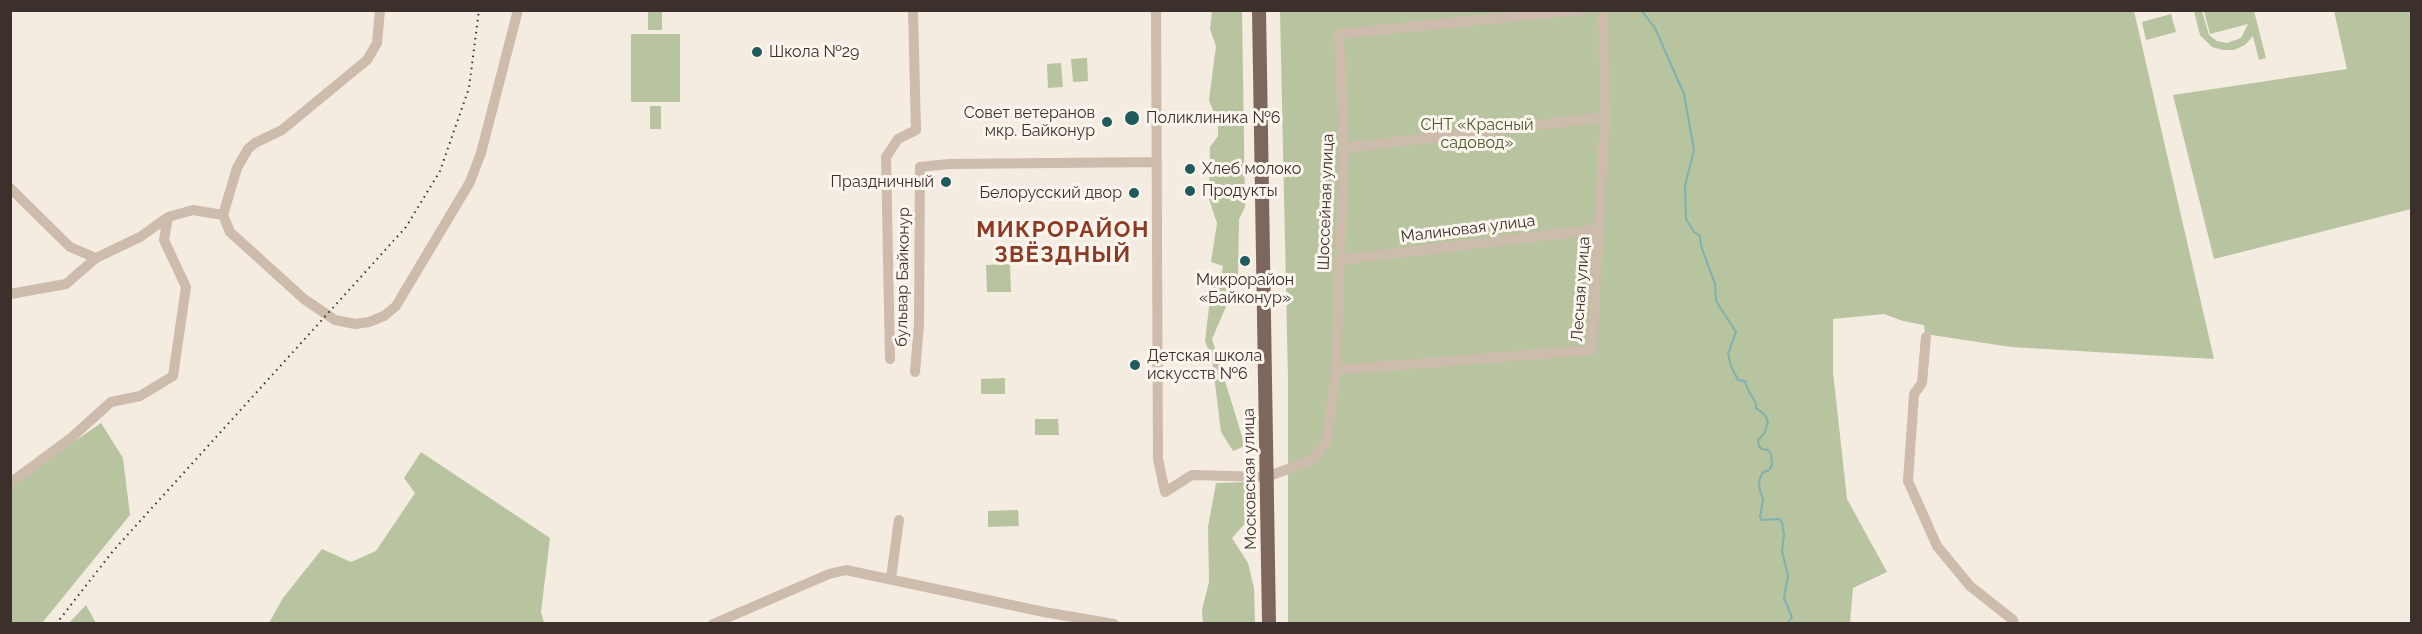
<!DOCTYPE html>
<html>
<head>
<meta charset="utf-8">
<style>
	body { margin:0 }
	#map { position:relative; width:2422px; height:634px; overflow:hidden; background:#f4ebe1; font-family:Raleway,sans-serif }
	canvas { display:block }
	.frame { position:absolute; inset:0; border:12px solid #3b302b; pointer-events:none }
</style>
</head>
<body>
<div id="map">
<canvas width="2422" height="634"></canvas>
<div class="frame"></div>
</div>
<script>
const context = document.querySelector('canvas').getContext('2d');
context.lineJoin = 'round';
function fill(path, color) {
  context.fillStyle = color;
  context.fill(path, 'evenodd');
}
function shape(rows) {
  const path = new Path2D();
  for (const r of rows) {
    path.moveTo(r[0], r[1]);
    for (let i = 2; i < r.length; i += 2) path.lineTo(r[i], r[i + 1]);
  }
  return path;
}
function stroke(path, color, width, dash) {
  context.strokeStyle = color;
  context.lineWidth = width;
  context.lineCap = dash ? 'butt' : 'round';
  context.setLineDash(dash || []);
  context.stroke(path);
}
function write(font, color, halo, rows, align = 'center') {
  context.font = font + ' Raleway,sans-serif';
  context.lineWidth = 6;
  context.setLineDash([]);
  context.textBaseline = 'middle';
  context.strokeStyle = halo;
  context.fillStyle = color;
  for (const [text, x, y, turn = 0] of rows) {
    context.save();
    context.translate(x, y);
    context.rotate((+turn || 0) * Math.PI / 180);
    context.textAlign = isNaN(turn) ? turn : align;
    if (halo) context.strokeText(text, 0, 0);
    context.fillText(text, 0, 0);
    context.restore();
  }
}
const green = shape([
	[648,11,662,11,662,30,648,30],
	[1212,11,1242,11,1245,207,1239,219,1238,279,1212,339,1245,446,1233,451,1221,432,1212,359,1205,341,1212,282,1221,276,1223,266,1211,262,1217,223,1209,199,1210,147,1218,136,1218,123,1209,100,1216,46,1210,29],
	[1280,11,2134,11,2214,359,2011,347,1925,334,1924,325,1903,321,1884,314,1833,319,1833,372,1847,499,1887,572,1853,588,1850,623,1288,623,1288,378],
	[2194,11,2202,11,2209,35,2217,41,2227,43,2241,38,2248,24,2210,34,2204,11,2254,11,2266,58,2259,60,2253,36,2245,45,2234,50,2223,50,2212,47,2200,35],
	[2334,11,2411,11,2411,209,2214,259,2173,95,2347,69],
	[2171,14,2176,32,2146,40,2142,22],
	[631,34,680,34,680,102,631,102],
	[1087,58,1088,81,1073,82,1071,59],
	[1061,63,1063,87,1048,88,1047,64],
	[650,106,661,106,661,129,650,129],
	[1021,219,1021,235,997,235,997,220],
	[1010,264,1011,292,987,292,986,265],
	[1005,378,1005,394,981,394,981,379],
	[1058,419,1059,435,1035,435,1035,419],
	[101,423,123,458,130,515,42,623,11,623,10,486],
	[421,452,550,538,541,612,544,623,269,623,283,598,322,549,351,562,376,551,415,493,404,478],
	[1249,482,1250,518,1232,538,1248,563,1254,588,1255,623,1203,623,1202,610,1209,582,1208,527,1216,483],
	[1018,510,1019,526,988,527,988,511],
	[86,605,96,623,69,623]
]);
const stream = shape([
	[1641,10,1655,28,1684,94,1694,150,1685,186,1686,219,1694,232,1700,236,1701,246,1715,284,1716,301,1736,332,1728,354,1731,366,1738,380,1745,381,1748,390,1756,403,1756,408,1765,415,1768,422,1764,434,1758,440,1759,446,1762,449,1768,450,1771,454,1772,465,1769,470,1762,473,1759,481,1760,491,1763,499,1760,517,1762,520,1779,519,1782,522,1784,535,1782,551,1788,576,1784,598,1792,617,1787,624]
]);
const minor = shape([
	[380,10,377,43,367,60,282,130,255,143,248,149,237,168,223,215,230,232,304,299,335,320,355,324,369,322,384,316,396,306,470,182,481,153,518,10],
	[1156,10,1158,459,1165,492,1192,475,1266,477,1313,460,1327,440,1336,370,1344,148,1339,34,1580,10],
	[1344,148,1605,117],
	[10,188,70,247,96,258,140,237,168,217,193,210,223,215],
	[1339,260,1600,229],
	[10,294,66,284,96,258],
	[1926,337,1922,383,1914,394,1908,481,1937,546,1970,586,2013,620,2014,624],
	[890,359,886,157,898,139,916,130,913,10],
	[1336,370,1592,350,1605,117,1603,10],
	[915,372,919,324,920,167,949,164,1157,162],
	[10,483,71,438,111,402,140,396,173,376,186,287,164,240,168,217],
	[891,578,899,520],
	[713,624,829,574,846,570,1044,612,1114,624]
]);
const major = shape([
	[1259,10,1269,624]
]);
const rail = shape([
	[56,624,113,551,406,227,440,171,469,88,479,10]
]);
const markers = [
	[757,52,6,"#1f5a5e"],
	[1132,118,8,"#1f5a5e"],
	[1107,122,6,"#1f5a5e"],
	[1190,169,6,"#1f5a5e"],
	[946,182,6,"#1f5a5e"],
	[1190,191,6,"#1f5a5e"],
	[1134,193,6,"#1f5a5e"],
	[1245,261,6,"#1f5a5e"],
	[1135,365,6,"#1f5a5e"]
];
const poiNames = [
	["Школа №29",769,52],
	["Совет ветеранов",1095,113,"right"],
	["мкр. Байконур",1095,131,"right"],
	["Поликлиника №6",1146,118],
	["Хлеб молоко",1202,169],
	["Праздничный",934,182,"right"],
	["Продукты",1202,191],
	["Белорусский двор",1122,193,"right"],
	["Микрорайон",1245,280,"center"],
	["«Байконур»",1245,298,"center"],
	["Детская школа",1147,356],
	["искусств №6",1147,374]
];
const parkNames = [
	["СНТ «Красный",1477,125],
	["садовод»",1477,143]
];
const streetNames = [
	["Шоссейная улица",1326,202,-88],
	["Малиновая улица",1468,229,-7],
	["бульвар Байконур",903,277,-89],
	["Лесная улица",1581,289,-86],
	["Московская улица",1250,479,-91]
];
const districtNames = [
	["МИКРОРАЙОН",1063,230],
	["ЗВЁЗДНЫЙ",1063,255]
];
fill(green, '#b8c4a0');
stroke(stream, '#7fb0b2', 2);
stroke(minor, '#cdbbac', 10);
stroke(major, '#7d675c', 14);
stroke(rail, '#3b302b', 2, [1.5, 4.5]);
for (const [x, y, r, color] of markers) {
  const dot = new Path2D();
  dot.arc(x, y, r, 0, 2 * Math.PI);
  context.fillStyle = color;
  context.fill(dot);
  stroke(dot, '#fbf5ee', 2);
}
write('16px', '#3b302b', '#fbf5ee', poiNames, 'left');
write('16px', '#4a5a2e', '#fbf5ee', parkNames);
write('16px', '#3b302b', '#fbf5ee', streetNames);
context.letterSpacing = '1.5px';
write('bold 22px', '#8c3b22', '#fbf5ee', districtNames);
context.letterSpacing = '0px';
</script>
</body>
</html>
